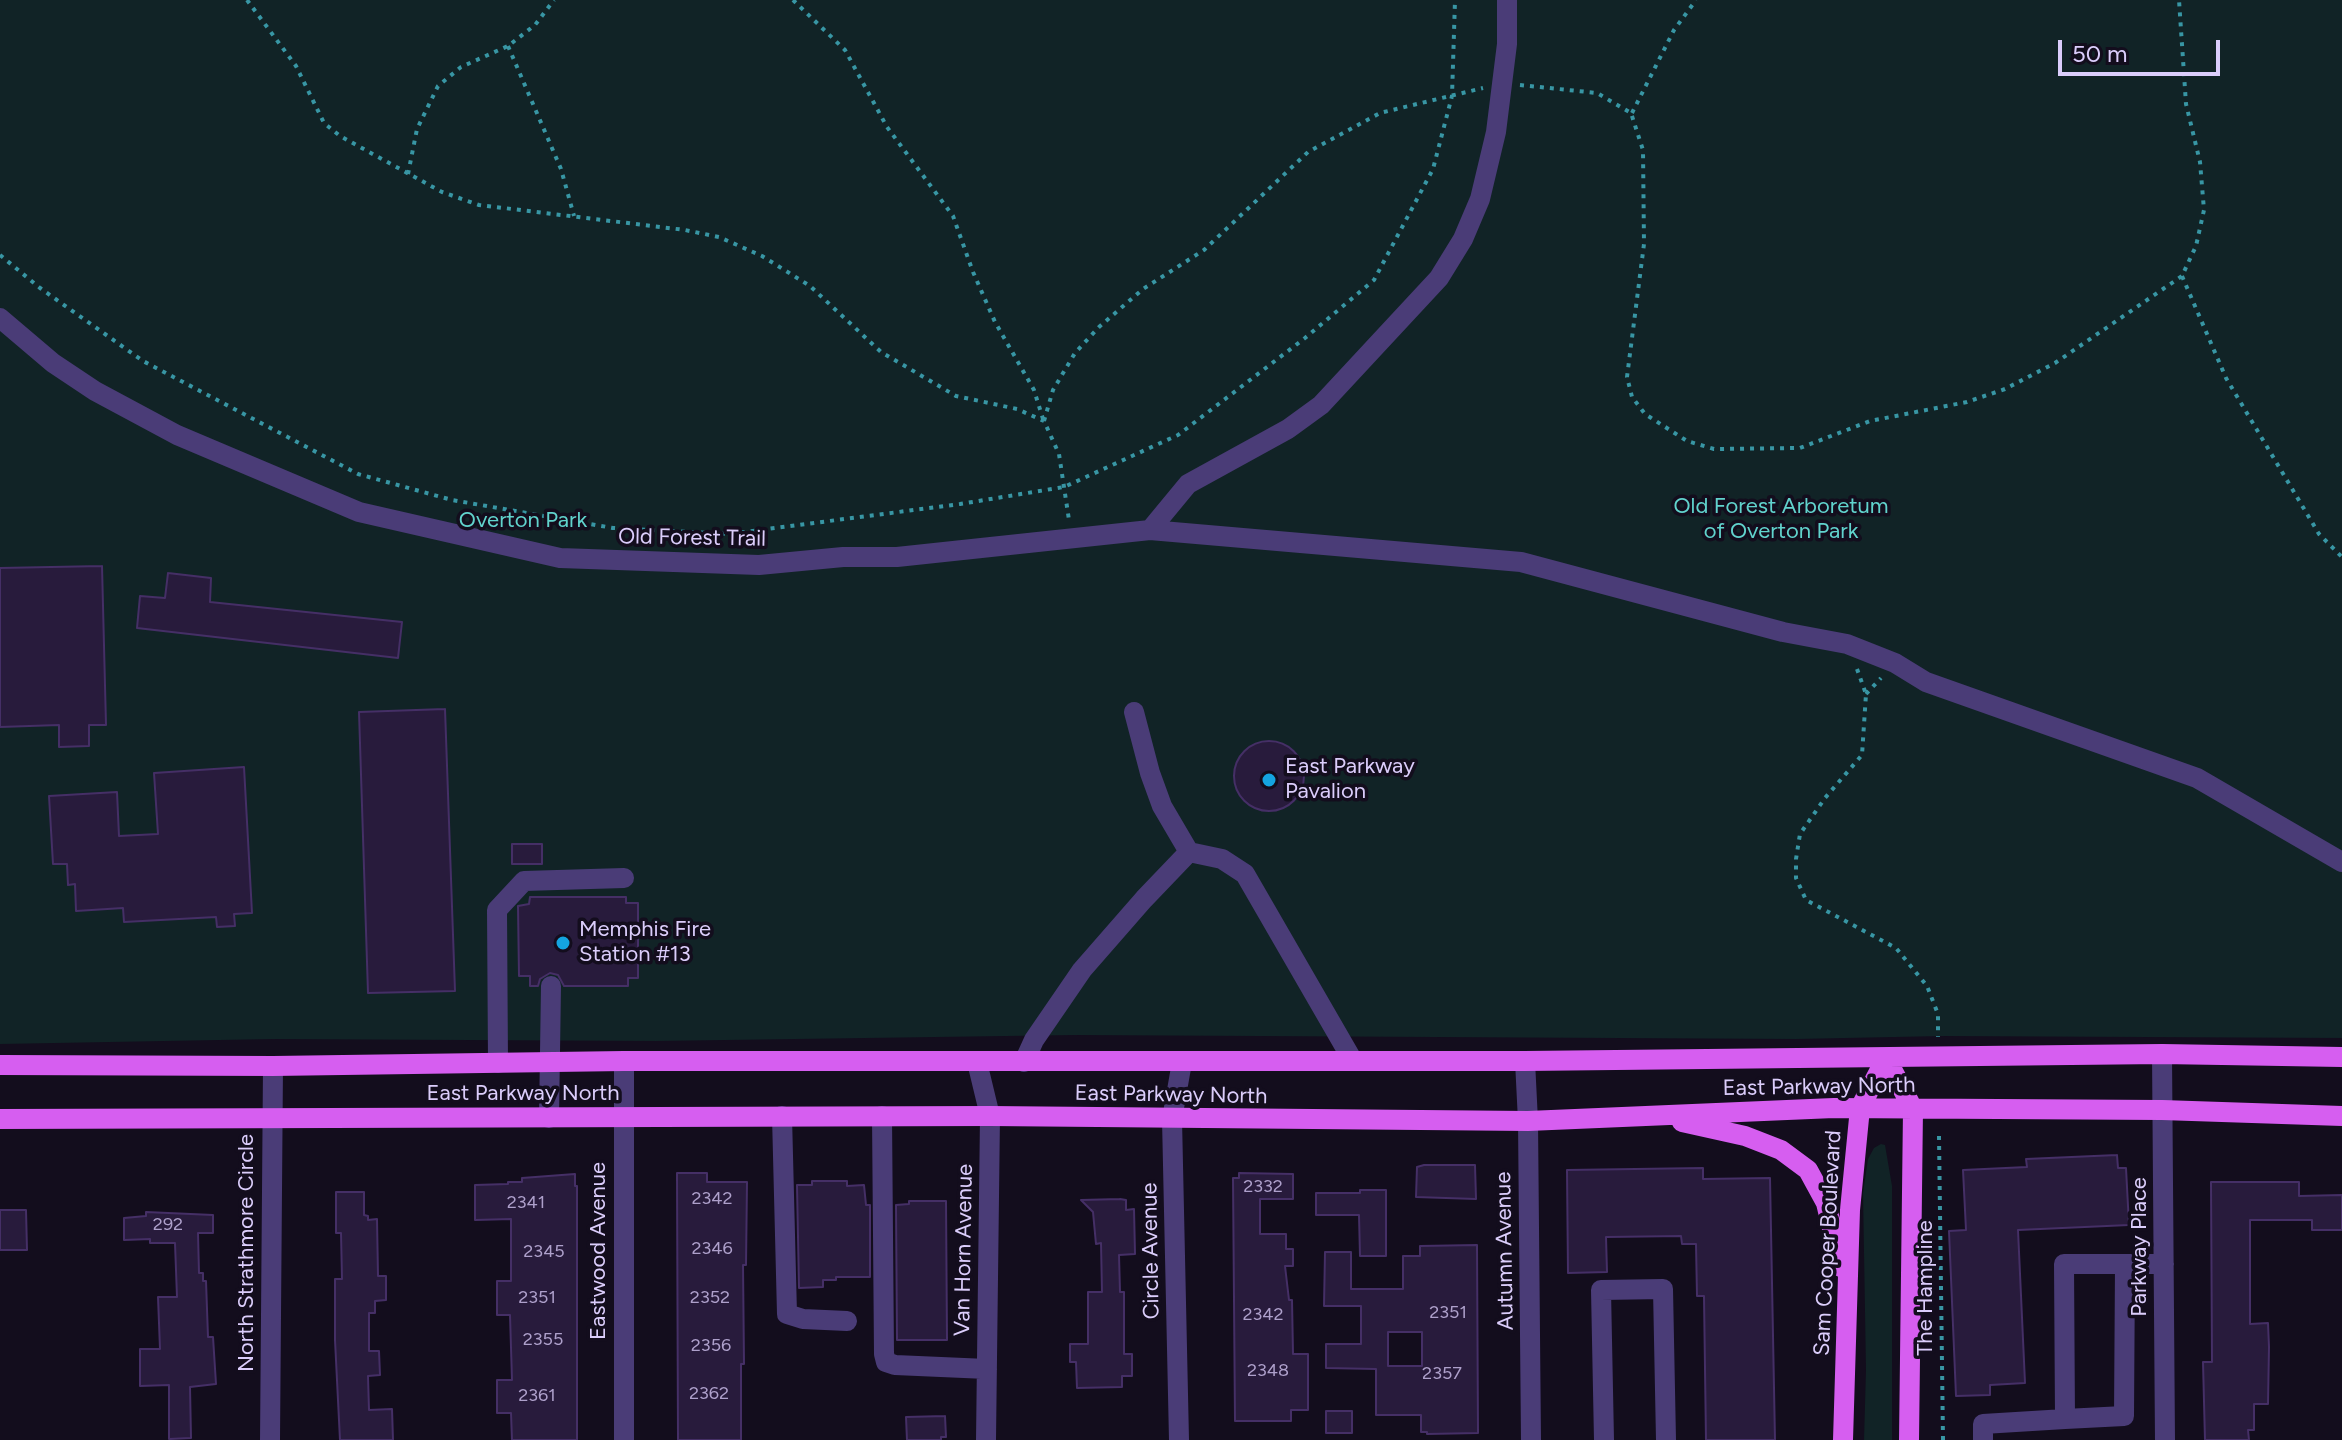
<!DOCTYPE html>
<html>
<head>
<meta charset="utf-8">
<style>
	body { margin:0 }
	#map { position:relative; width:2342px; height:1440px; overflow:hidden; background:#130d1d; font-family:Figtree,sans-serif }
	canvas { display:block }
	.scale { position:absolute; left:2058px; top:40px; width:162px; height:36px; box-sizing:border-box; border:4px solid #dbcdfb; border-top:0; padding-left:10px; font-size:24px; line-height:28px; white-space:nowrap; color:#dbcdfb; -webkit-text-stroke:6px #130d1d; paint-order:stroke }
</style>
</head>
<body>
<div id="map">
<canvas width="2342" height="1440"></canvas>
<div class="scale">50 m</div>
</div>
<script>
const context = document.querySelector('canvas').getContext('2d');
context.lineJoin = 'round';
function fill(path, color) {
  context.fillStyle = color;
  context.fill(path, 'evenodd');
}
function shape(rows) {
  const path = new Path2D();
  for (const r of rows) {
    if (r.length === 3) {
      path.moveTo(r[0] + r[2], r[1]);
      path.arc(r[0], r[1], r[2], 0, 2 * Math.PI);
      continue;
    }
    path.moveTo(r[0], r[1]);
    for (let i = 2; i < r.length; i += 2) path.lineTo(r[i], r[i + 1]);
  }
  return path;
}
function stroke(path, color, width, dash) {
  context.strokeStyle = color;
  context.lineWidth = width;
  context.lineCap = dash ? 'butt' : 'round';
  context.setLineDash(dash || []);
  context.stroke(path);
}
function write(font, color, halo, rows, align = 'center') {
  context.font = font + ' Figtree,sans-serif';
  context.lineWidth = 7;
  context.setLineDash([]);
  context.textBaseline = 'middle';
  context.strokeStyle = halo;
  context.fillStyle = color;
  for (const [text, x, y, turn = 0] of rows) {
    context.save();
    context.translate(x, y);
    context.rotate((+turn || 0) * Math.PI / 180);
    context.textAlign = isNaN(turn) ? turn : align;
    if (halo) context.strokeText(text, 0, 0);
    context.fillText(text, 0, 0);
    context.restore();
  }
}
const green = shape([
	[0,0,2342,0,2342,1038,1943,1036,1796,1039,1076,1035,656,1041,274,1039,0,1044],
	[1881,1144,1885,1145,1892,1186,1892,1440,1864,1440,1866,1370,1863,1193,1868,1159,1874,1148]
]);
const building = shape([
	[102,566,106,725,89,725,89,746,59,747,59,725,0,727,0,568,102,566],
	[168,573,211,578,210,602,402,622,398,658,137,628,140,596,165,598,168,573],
	[445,709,455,991,368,993,359,712,445,709],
	[1269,776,35],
	[244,767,252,913,234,914,235,926,217,927,216,917,124,922,123,908,76,911,75,884,68,885,67,864,53,864,49,796,117,792,119,836,158,834,154,773,244,767],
	[512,844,542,844,542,864,512,864,512,844],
	[530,897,626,897,626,903,638,903,638,978,628,978,628,986,564,986,558,975,550,973,540,979,538,986,530,986,530,976,519,976,518,906,529,904,530,897],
	[2117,1155,2118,1168,2126,1168,2129,1225,2018,1230,2025,1383,1990,1385,1990,1395,1956,1396,1949,1231,1966,1230,1963,1170,2027,1167,2026,1159,2117,1155],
	[1424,1165,1475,1165,1476,1199,1416,1197,1417,1167,1424,1165],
	[1703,1168,1703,1179,1770,1178,1775,1440,1706,1440,1704,1296,1697,1296,1696,1244,1682,1244,1681,1236,1606,1237,1607,1272,1568,1273,1567,1170,1703,1168],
	[677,1173,707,1173,707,1182,747,1182,746,1265,743,1265,744,1364,741,1364,741,1440,678,1440,677,1173],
	[1239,1173,1293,1174,1293,1199,1260,1199,1260,1234,1286,1234,1286,1249,1293,1249,1293,1266,1285,1266,1289,1300,1292,1300,1293,1354,1308,1354,1308,1410,1291,1410,1291,1421,1235,1421,1233,1178,1239,1178,1239,1173],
	[575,1174,575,1186,577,1186,577,1440,512,1440,511,1413,497,1413,497,1380,512,1380,510,1315,497,1315,497,1281,511,1281,511,1219,475,1220,475,1185,508,1184,508,1182,522,1182,522,1178,575,1174],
	[812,1181,847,1181,847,1186,864,1185,866,1205,870,1205,870,1277,836,1277,836,1280,823,1280,823,1287,799,1288,797,1185,812,1185,812,1181],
	[2211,1182,2299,1182,2299,1196,2342,1195,2342,1230,2312,1230,2312,1220,2250,1220,2250,1324,2268,1323,2269,1347,2268,1404,2254,1404,2254,1430,2248,1430,2249,1440,2205,1440,2203,1362,2212,1362,2211,1182],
	[1360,1190,1386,1190,1386,1256,1360,1256,1359,1215,1316,1215,1316,1193,1360,1193,1360,1190],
	[336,1192,364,1192,364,1215,368,1216,368,1220,377,1219,378,1276,386,1276,386,1300,375,1301,375,1313,369,1313,369,1351,379,1351,380,1375,368,1376,369,1410,392,1409,393,1440,340,1440,335,1340,335,1279,342,1279,341,1233,336,1233,336,1192],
	[1120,1199,1126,1200,1126,1210,1134,1209,1135,1254,1119,1255,1120,1292,1124,1292,1124,1354,1132,1354,1132,1376,1122,1376,1122,1387,1077,1388,1076,1362,1070,1362,1070,1344,1088,1344,1088,1292,1102,1292,1101,1243,1096,1244,1093,1212,1081,1200,1120,1199],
	[909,1201,946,1201,947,1340,897,1340,896,1205,909,1204,909,1201],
	[0,1210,26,1210,27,1250,0,1250,0,1210],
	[146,1212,213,1215,213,1233,198,1233,199,1273,203,1273,203,1281,206,1281,208,1337,213,1337,216,1384,190,1387,191,1438,169,1439,169,1385,140,1386,140,1349,160,1349,158,1297,177,1297,175,1243,150,1243,150,1239,124,1240,124,1218,146,1216,146,1212],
	[1477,1245,1478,1433,1427,1434,1427,1432,1421,1432,1421,1415,1376,1415,1376,1369,1326,1368,1326,1344,1361,1344,1361,1306,1324,1306,1325,1252,1351,1252,1351,1289,1403,1289,1403,1256,1420,1256,1420,1246,1477,1245],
	[1388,1332,1422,1332,1422,1366,1388,1366,1388,1332],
	[1326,1411,1352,1411,1352,1433,1326,1433,1326,1411],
	[945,1416,946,1437,941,1437,941,1440,907,1440,906,1417,945,1416]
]);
const path = shape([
	[247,0,296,66,324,123,340,136,442,192,479,205,685,230,719,237,762,256,810,286,881,352,956,396,1017,409,1044,421,1059,454,1069,520],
	[793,0,845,50,887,127,953,216,973,272,995,322,1034,390,1043,419],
	[508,46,561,169,574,216],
	[1520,85,1597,93,1631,113,1643,150,1644,244,1627,377,1632,397,1645,414,1687,441,1714,449,1800,448,1870,421,1967,402,2005,389,2055,363,2182,276,2196,246,2204,210,2200,162,2186,104,2179,0],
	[1632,113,1674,30,1696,0],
	[408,174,417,129,438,86,461,67,508,46,535,25,554,0],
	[0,255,40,288,143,361,358,474,452,500,613,528,729,534,960,504,1064,487,1178,435,1305,338,1374,280,1433,169,1452,96,1455,0],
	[2182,276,2226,378,2319,534,2342,557],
	[1044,421,1053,390,1075,353,1099,327,1143,289,1204,250,1308,152,1380,113,1483,88],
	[1857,669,1866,694,1862,755,1825,798,1800,834,1796,859,1796,878,1806,900,1896,948,1927,986,1938,1014,1938,1037],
	[1866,694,1881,678],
	[1939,1136,1943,1440]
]);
const minor = shape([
	[0,318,53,363,95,391,177,435,359,512,560,558,759,565,843,557,897,557,1150,530,1521,562,1783,632,1847,644,1895,663,1926,682,2197,778,2342,862],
	[1150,530,1188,484,1288,429,1321,405,1439,278,1463,239,1480,199,1496,132,1507,44,1507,0],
	[1134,712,1150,773,1162,806,1189,852],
	[2162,1054,2165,1440],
	[624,1061,624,1440],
	[1525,1061,1528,1121,1531,1440],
	[977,1062,990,1116,986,1440],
	[1024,1062,1034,1040,1082,970,1144,899,1189,852,1222,859,1245,874,1353,1061],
	[498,1063,497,910,524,881,624,878],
	[782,1116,787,1314,803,1319,847,1321],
	[882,1116,884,1354,886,1362,895,1365,987,1369],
	[549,1118,551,986],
	[2065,1419,2124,1416,2125,1265],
	[270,1440,273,1066],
	[1179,1440,1172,1119,1182,1062],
	[1604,1440,1601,1290,1663,1289,1666,1440],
	[1983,1440,1983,1424,2065,1419,2064,1264,2164,1264]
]);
const major = shape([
	[1886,1058,1913,1109,1909,1440],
	[0,1065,273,1066,624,1061,1525,1061,2162,1054,2342,1057],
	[0,1119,990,1116,1528,1121,1834,1108,2162,1110,2342,1116],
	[1682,1122,1745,1136,1781,1150,1808,1170,1826,1203,1841,1267],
	[1843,1440,1850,1210,1860,1108,1886,1058]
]);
const markers = [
	[1269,780,8,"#14a4e0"],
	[563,943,8,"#14a4e0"]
];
const numberNames = [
	["2332",1263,1187],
	["2342",712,1199],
	["2341",526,1203],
	["292",168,1225],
	["2346",712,1249],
	["2345",544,1252],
	["2351",537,1298],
	["2352",710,1298],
	["2351",1448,1313],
	["2342",1263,1315],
	["2355",543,1340],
	["2356",711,1346],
	["2348",1268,1371],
	["2357",1442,1374],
	["2362",709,1394],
	["2361",537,1396]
];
const parkNames = [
	["Old Forest Arboretum",1781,507],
	["of Overton Park",1781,532],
	["Overton Park",523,521]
];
const streetNames = [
	["Old Forest Trail",692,538,1],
	["East Parkway North",1819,1087,-1],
	["East Parkway North",523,1094],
	["East Parkway North",1171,1095,1],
	["Sam Cooper Boulevard",1828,1243,-87],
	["Parkway Place",2140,1247,-90],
	["Van Horn Avenue",964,1250,-89],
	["Eastwood Avenue",599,1251,-90],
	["Circle Avenue",1151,1251,-91],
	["Autumn Avenue",1505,1251,-91],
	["North Strathmore Circle",247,1253,-90],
	["The Hampline",1926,1288,-90]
];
const poiNames = [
	["East Parkway",1285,767],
	["Pavalion",1285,792],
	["Memphis Fire",579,930],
	["Station #13",579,955]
];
fill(green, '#112326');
fill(building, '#281b3c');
stroke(building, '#452f66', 2);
stroke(path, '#3896a4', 4, [4, 6]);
stroke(minor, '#4a3c77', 20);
stroke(major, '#d65ef0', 20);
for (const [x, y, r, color] of markers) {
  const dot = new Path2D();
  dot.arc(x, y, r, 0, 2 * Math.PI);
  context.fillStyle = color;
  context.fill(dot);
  stroke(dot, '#130d1d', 3);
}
write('18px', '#aea0cb', null, numberNames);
write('22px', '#61d3cd', '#130d1d', parkNames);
write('22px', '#dbcdfb', '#130d1d', streetNames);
write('22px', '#dbcdfb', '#130d1d', poiNames, 'left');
</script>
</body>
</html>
